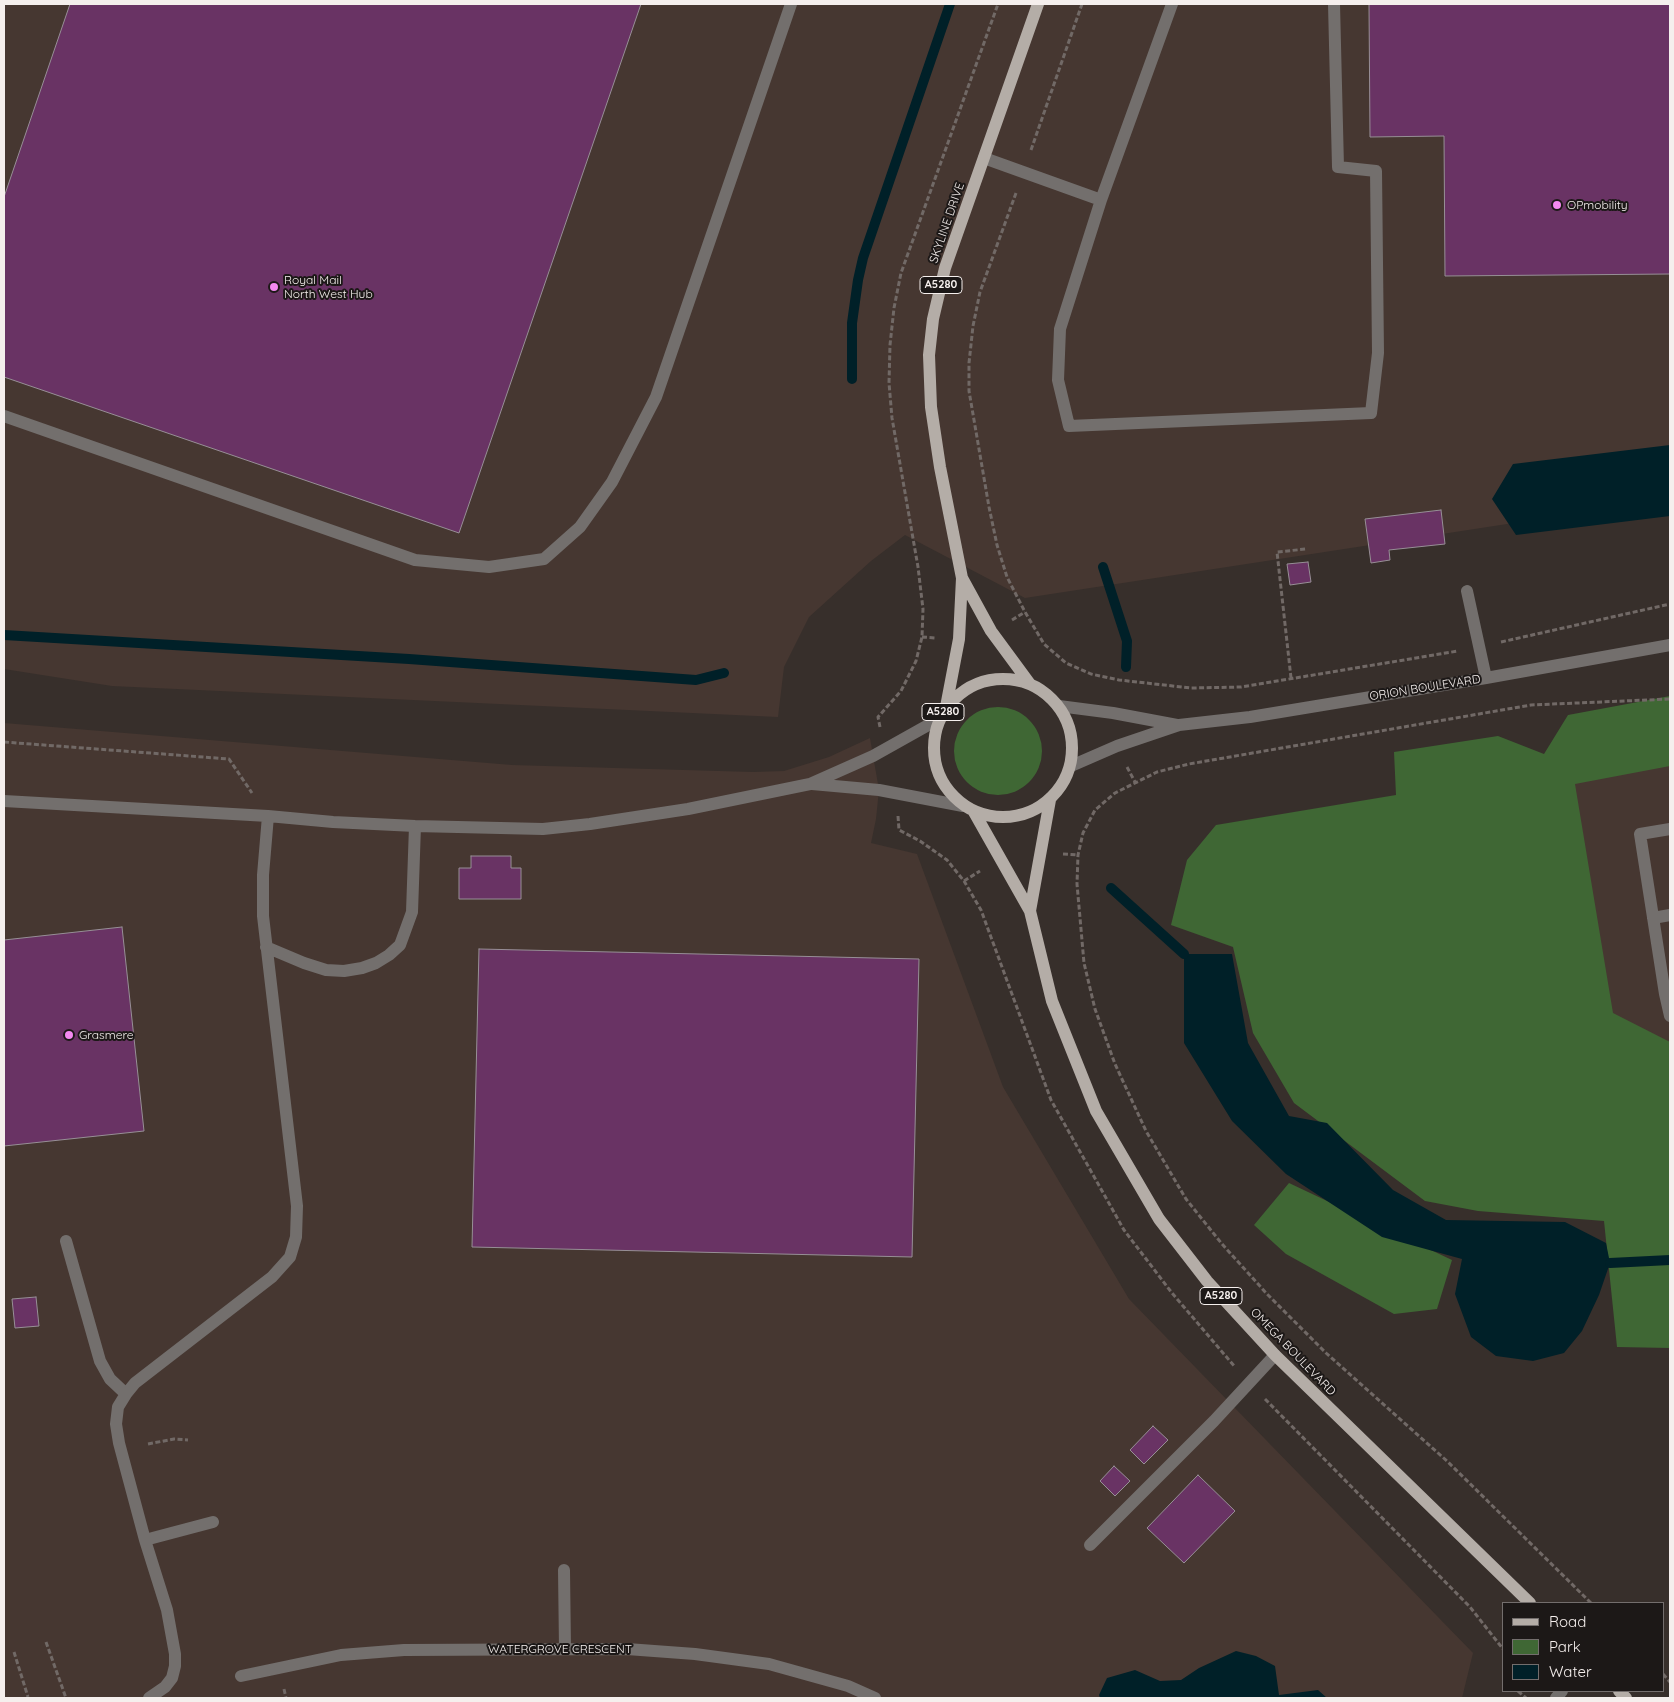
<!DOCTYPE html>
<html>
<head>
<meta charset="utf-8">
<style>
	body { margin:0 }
	#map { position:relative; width:1674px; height:1702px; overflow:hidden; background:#372f2b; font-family:Quicksand,sans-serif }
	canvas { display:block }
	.frame { position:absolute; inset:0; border:5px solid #f5efed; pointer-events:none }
	.legend { position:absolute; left:1502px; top:1602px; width:162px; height:90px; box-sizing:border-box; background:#1c1817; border:1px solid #736e6d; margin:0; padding:6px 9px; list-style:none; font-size:15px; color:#f5efed }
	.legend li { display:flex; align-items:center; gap:10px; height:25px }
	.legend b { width:25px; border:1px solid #736e6d }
</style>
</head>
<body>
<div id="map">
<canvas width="1674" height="1702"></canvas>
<div class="frame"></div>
<ul class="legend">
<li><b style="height:6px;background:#b4ada7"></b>Road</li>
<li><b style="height:14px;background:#3f6734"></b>Park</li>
<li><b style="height:14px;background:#002028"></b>Water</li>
</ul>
</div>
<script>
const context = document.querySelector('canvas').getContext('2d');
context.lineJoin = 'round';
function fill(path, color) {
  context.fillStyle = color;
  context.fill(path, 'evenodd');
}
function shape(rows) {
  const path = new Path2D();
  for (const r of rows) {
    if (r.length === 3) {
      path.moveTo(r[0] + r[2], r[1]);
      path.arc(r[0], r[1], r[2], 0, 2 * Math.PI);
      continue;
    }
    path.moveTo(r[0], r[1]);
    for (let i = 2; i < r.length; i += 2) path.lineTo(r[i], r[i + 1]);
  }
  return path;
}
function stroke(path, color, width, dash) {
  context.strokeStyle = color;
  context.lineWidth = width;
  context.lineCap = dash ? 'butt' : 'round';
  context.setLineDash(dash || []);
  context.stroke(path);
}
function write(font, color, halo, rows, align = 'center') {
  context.font = font + ' Quicksand,sans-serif';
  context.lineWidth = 4;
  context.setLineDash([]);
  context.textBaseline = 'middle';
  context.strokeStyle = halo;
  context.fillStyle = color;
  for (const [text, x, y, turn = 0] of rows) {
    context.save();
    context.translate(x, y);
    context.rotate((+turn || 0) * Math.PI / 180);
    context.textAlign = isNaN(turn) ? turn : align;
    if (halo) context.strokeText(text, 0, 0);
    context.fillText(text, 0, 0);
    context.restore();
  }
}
const built = shape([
	[4,4,1670,4,1670,499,1025,598,905,535,871,561,809,617,784,667,778,717,112,686,4,669],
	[4,723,512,765,753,772,784,771,829,757,870,738,879,790,876,819,871,843,917,854,1003,1087,1129,1299,1473,1653,1462,1698,4,1698],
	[1670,726,1670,1119,1583,1073,1527,765]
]);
const green = shape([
	[1670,696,1670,766,1575,784,1613,1013,1670,1042,1670,1348,1617,1347,1604,1221,1478,1211,1425,1201,1294,1103,1253,1033,1233,947,1171,925,1187,860,1216,825,1396,795,1394,752,1498,736,1544,754,1568,715],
	[998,751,44],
	[1289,1183,1452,1260,1437,1309,1394,1314,1286,1254,1254,1225]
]);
const water = shape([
	[1670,445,1670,516,1516,535,1492,499,1513,464],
	[1184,954,1232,954,1248,1043,1289,1116,1327,1123,1393,1190,1446,1220,1565,1222,1606,1243,1610,1263,1599,1295,1582,1331,1564,1353,1533,1361,1496,1356,1471,1337,1455,1294,1462,1259,1382,1237,1286,1174,1232,1121,1184,1043],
	[1236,1651,1256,1656,1275,1666,1279,1695,1318,1690,1327,1698,1100,1698,1099,1695,1107,1678,1135,1670,1160,1681,1181,1680,1199,1668]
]);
const stream = shape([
	[852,379,852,323,858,280,863,258,950,4],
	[1103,567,1127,641,1126,667],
	[4,635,409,659,696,680,724,673],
	[1111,888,1184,954],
	[1610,1263,1670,1260]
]);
const building = shape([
	[70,4,641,4,459,533,4,377,4,197,70,4],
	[1369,4,1670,4,1670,274,1445,276,1444,136,1370,137,1369,4],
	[1441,510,1445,544,1389,550,1390,560,1371,563,1365,519,1441,510],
	[1308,562,1311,582,1290,585,1287,564,1308,562],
	[471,856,511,856,511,868,521,868,521,899,459,899,459,868,471,868,471,856],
	[122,927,144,1131,4,1146,4,940,122,927],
	[479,949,919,959,912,1257,472,1247,479,949],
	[36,1297,39,1326,15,1328,12,1299,36,1297],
	[1153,1426,1168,1440,1144,1464,1130,1450,1153,1426],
	[1114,1466,1130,1481,1115,1496,1100,1481,1114,1466],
	[1198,1475,1235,1511,1184,1563,1147,1528,1198,1475]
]);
const path = shape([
	[1031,150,1082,4],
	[1016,193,980,292,973,326,969,363,969,391,989,507,997,545,1007,577,1025,612,1044,644,1066,663,1091,674,1119,680,1191,688,1241,687,1458,651],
	[1012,620,1025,612],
	[922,637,936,638],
	[1501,642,1670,604],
	[1291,678,1277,552,1306,549],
	[880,727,878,717,901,691,916,661,922,637,923,609,918,567,892,418,889,383,890,345,894,308,901,273,998,4],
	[4,742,229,759,252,793],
	[1127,767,1135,782],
	[898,816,899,830,920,841,947,860,964,881,981,910,1051,1100,1124,1230,1172,1293,1235,1367],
	[1063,854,1078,855],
	[964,881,980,871],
	[1265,1399,1470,1607,1503,1649],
	[148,1444,174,1439,188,1440],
	[1591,1603,1447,1461,1326,1353,1267,1294,1222,1244,1186,1199,1146,1131,1115,1064,1095,1009,1084,963,1077,884,1078,855,1083,833,1095,810,1115,793,1157,772,1189,764,1531,705,1670,699],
	[46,1642,66,1698],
	[14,1652,28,1697],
	[1663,1674,1670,1682],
	[284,1689,286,1698],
	[1518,1691,1526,1698]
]);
const minor = shape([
	[1172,4,1101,200,1060,329,1058,380,1069,426,1371,413,1378,353,1376,171,1338,167,1334,4],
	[984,158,1101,200],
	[4,416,415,560,489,567,544,559,580,527,612,482,656,397,791,4],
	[1467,591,1486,678],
	[1059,706,1113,713,1177,725],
	[1071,766,1117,746,1179,725,1250,717,1486,678,1670,645],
	[812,784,879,790,963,806],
	[4,801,268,816,333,822,415,826,543,829,590,824,688,809,810,784,873,756,939,719],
	[1670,829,1640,834,1665,994,1670,1016],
	[1653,918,1670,915],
	[266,947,304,963,326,970,344,971,362,968,376,963,389,955,400,945,412,912,415,826],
	[66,1241,100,1361,110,1379,126,1394],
	[145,1540,213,1522],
	[1090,1545,1214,1421,1275,1355],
	[564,1570,565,1649],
	[241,1676,341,1655,404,1650,627,1649,695,1654,769,1664,848,1686,875,1698],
	[149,1698,165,1687,172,1678,175,1666,175,1654,167,1610,145,1540,119,1443,116,1424,118,1407,126,1394,135,1383,272,1277,290,1257,296,1237,297,1206,263,916,263,875,268,816],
	[1556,1698,1562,1691]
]);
const major = shape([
	[962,578,991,631,1030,684],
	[1003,748,69],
	[946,707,959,639,962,578,940,467,931,407,929,355,933,319,945,268,1038,4],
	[974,812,1030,911,1052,1001,1096,1111,1159,1219,1207,1281,1275,1355,1530,1603],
	[1030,911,1050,800],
	[1619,1691,1626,1698]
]);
const markers = [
	[1557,205,5,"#f489f0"],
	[274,287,5,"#f489f0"],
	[69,1035,5,"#f489f0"]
];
const shields = [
	[941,285,42],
	[943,712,42],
	[1221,1296,42]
];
const shieldNames = [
	["A5280",941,285],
	["A5280",943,712],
	["A5280",1221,1296]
];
const poiNames = [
	["OPmobility",1567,205],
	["Royal Mail",284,280],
	["North West Hub",284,294],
	["Grasmere",79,1035]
];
const streetNames = [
	["SKYLINE DRIVE",947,223,-71],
	["ORION BOULEVARD",1425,688,-9],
	["OMEGA BOULEVARD",1293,1352,46],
	["WATERGROVE CRESCENT",560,1649]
];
fill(built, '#463731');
fill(green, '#3f6734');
fill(water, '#002028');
stroke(stream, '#002028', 10);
fill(building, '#693364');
stroke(building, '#978f96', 1);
stroke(path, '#716966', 3, [5, 2.5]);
stroke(minor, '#736f6d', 12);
stroke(major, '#b4ada7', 12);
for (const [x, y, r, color] of markers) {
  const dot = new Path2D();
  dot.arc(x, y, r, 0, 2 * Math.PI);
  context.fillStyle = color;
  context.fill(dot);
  stroke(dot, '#1c1817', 2);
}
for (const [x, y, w] of shields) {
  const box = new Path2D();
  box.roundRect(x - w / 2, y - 8.5, w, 17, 4);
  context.fillStyle = '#1c1817';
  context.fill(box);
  stroke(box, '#f5efed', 1);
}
write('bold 11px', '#f5efed', null, shieldNames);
write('12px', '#f5efed', '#1c1817', poiNames, 'left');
write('12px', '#f5efed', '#1c1817', streetNames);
</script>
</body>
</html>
